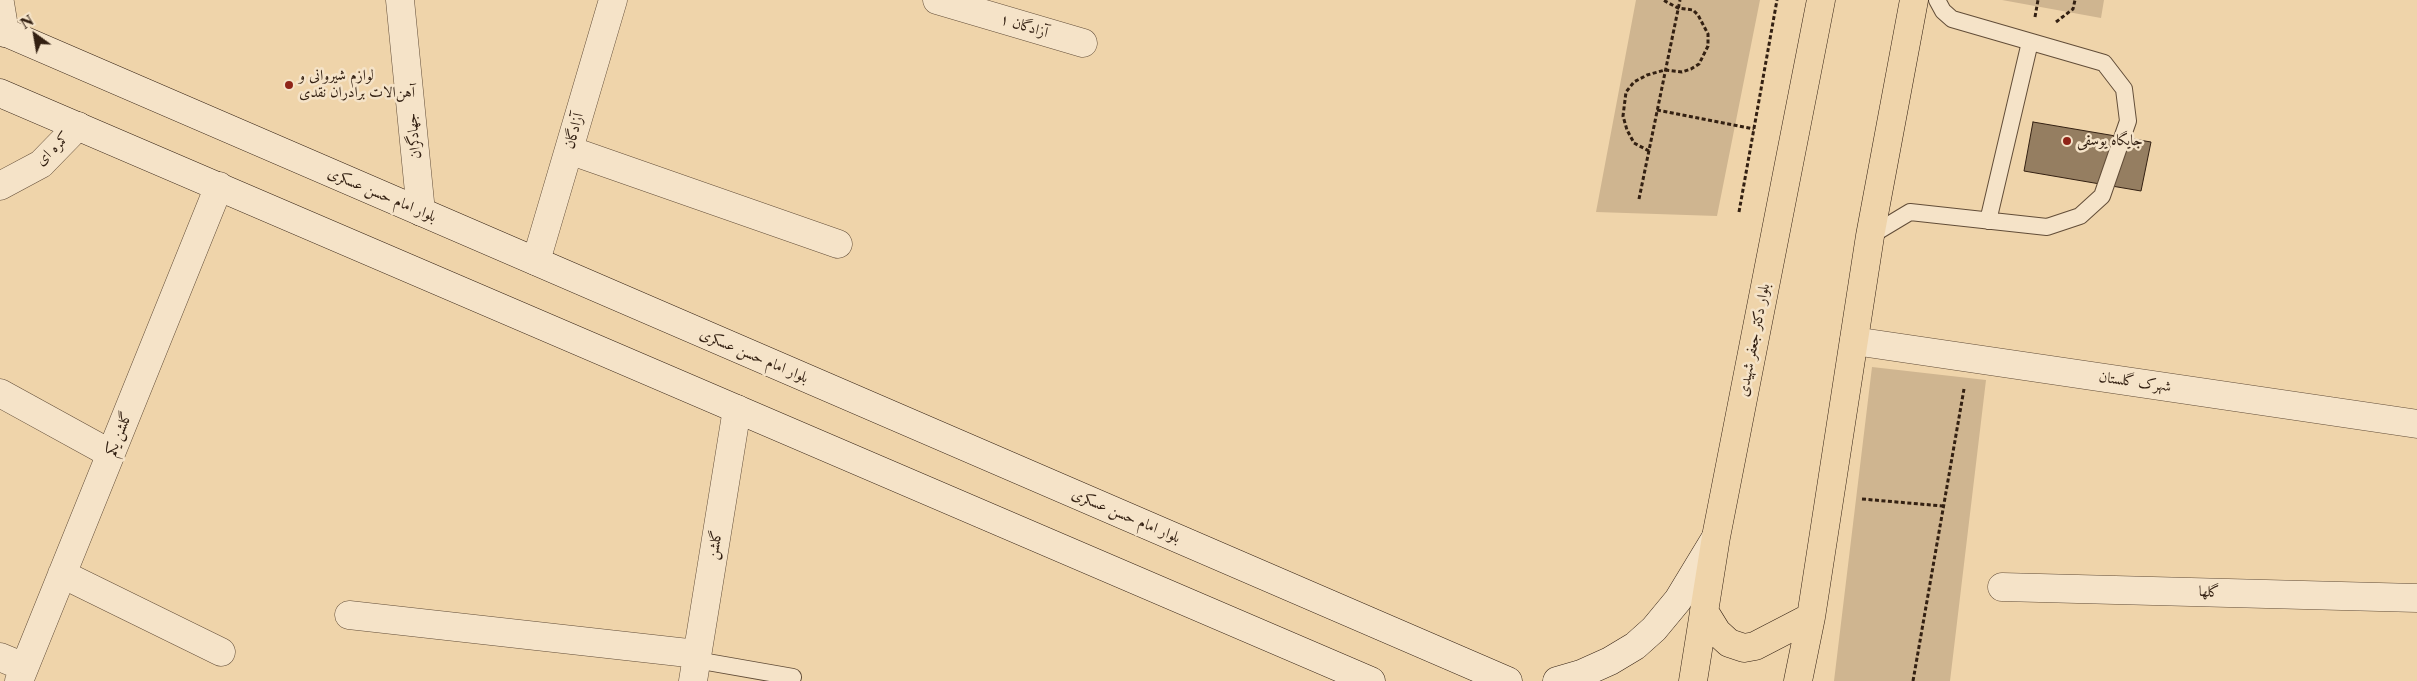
<!DOCTYPE html>
<html>
<head>
<meta charset="utf-8">
<style>
	body { margin:0 }
	#map { position:relative; width:2417px; height:681px; overflow:hidden; background:#efd4aa; font-family:"Libre Caslon Text",serif }
	canvas { display:block }
	.north { position:absolute; left:10px; top:10px; width:50px; height:50px; -webkit-text-stroke:4px #f5e3c8; paint-order:stroke; rotate:328deg; font-size:14px; font-weight:700; line-height:20px; text-align:center; color:#332012 }
	.north::after { content:''; display:block; margin:auto; width:18px; height:22px; background:#332012; clip-path:polygon(50% 0,100% 100%,50% 72%,0 100%) }
</style>
</head>
<body>
<div id="map">
<canvas width="2417" height="681"></canvas>
<div class="north">N</div>
</div>
<script>
const context = document.querySelector('canvas').getContext('2d');
context.lineJoin = 'round';
function fill(path, color) {
  context.fillStyle = color;
  context.fill(path, 'evenodd');
}
function shape(rows) {
  const path = new Path2D();
  for (const r of rows) {
    path.moveTo(r[0], r[1]);
    for (let i = 2; i < r.length; i += 2) path.lineTo(r[i], r[i + 1]);
  }
  return path;
}
function stroke(path, color, width, dash) {
  context.strokeStyle = color;
  context.lineWidth = width;
  context.lineCap = dash ? 'butt' : 'round';
  context.setLineDash(dash || []);
  context.stroke(path);
}
function write(font, color, halo, rows, align = 'center') {
  context.font = font + ' "Libre Caslon Text",Amiri,serif';
  context.lineWidth = 5;
  context.setLineDash([]);
  context.textBaseline = 'middle';
  context.strokeStyle = halo;
  context.fillStyle = color;
  for (const [text, x, y, turn = 0] of rows) {
    context.save();
    context.translate(x, y);
    context.rotate((+turn || 0) * Math.PI / 180);
    context.textAlign = isNaN(turn) ? turn : align;
    if (halo) context.strokeText(text, 0, 0);
    context.fillText(text, 0, 0);
    context.restore();
  }
}
const green = shape([
	[1636,0,1760,0,1717,216,1596,212],
	[2002,0,2104,0,2101,18],
	[1872,367,1986,380,1950,681,1834,681]
]);
const building = shape([
	[2033,122,2151,142,2141,191,2024,171,2033,122]
]);
const path = shape([
	[2035,17,2038,0],
	[2056,22,2073,9,2075,0],
	[1657,110,1754,129],
	[1649,151,1634,143,1627,130,1623,116,1626,92,1634,82,1647,75,1665,70,1682,72,1691,69,1699,64,1708,46,1708,34,1698,15,1693,10,1678,8,1663,0],
	[1639,199,1680,0],
	[1739,212,1777,0],
	[1862,499,1943,506],
	[1913,681,1964,389]
]);
const service = shape([
	[1988,221,2030,42],
	[1870,236,1910,212,2047,227,2080,216,2102,196,2128,121,2124,89,2104,63,1952,19,1943,11,1937,0],
	[696,660,793,677]
]);
const minor = shape([
	[937,0,1083,43],
	[569,150,838,244],
	[0,186,41,164,78,126],
	[536,261,613,0],
	[1854,341,2417,424],
	[0,393,111,454],
	[62,574,221,652],
	[2002,587,2417,598],
	[349,615,697,654],
	[0,657,24,667],
	[19,681,219,186],
	[693,681,737,409]
]);
const tertiary = shape([
	[400,0,421,212],
	[0,3,5,33]
]);
const secondary = shape([
	[0,30,1508,681],
	[0,93,1371,681],
	[1557,681,1581,674,1610,661,1635,646,1654,629,1678,600,1715,539]
]);
const primary = shape([
	[1704,611,1717,632,1729,643,1744,648,1755,646,1811,617],
	[1693,681,1716,537,1821,0],
	[1798,681,1811,617,1870,236,1914,0]
]);
const markers = [
	[289,85,5,"#8f2418"],
	[2067,141,5,"#8f2418"]
];
const streetNames = [
	["آزادگان ۱",1024,26,17],
	["آزادگان",574,131,-74],
	["جهادگران",414,136,-96],
	["کمره ای",53,149,-43],
	["بلوار امام حسن عسکری",382,195,23],
	["بلوار دکتر جعفر شهیدی",1754,340,-79],
	["بلوار امام حسن عسکری",754,356,23],
	["شهرک گلستان",2135,382,8],
	["گلشن یکم",119,434,-68],
	["بلوار امام حسن عسکری",1126,516,23],
	["گلشن",715,545,-81],
	["گلها",2209,592,2]
];
const poiNames = [
	["لوازم شیروانی و",299,76],
	["آهن‌الات برادران نقدی",299,93],
	["جایگاه یوسفی",2077,141]
];
fill(green, '#cfb590');
fill(building, '#957e61');
stroke(building, '#332012', 1);
stroke(service, '#624d38', 18);
stroke(minor, '#624d38', 29);
stroke(tertiary, '#624d38', 29);
stroke(secondary, '#332012', 29);
stroke(primary, '#332012', 29);
stroke(path, '#332012', 3, [4, 2.5]);
stroke(service, '#f5e3c8', 16);
stroke(minor, '#f5e3c8', 28);
stroke(tertiary, '#f5e3c8', 28);
stroke(secondary, '#f5e3c8', 28);
stroke(primary, '#efd4aa', 28);
for (const [x, y, r, color] of markers) {
  const dot = new Path2D();
  dot.arc(x, y, r, 0, 2 * Math.PI);
  context.fillStyle = color;
  context.fill(dot);
  stroke(dot, '#f5e3c8', 2);
}
write('15px', '#332012', '#f5e3c8', streetNames);
write('15px', '#332012', '#f5e3c8', poiNames, 'left');
</script>
</body>
</html>
